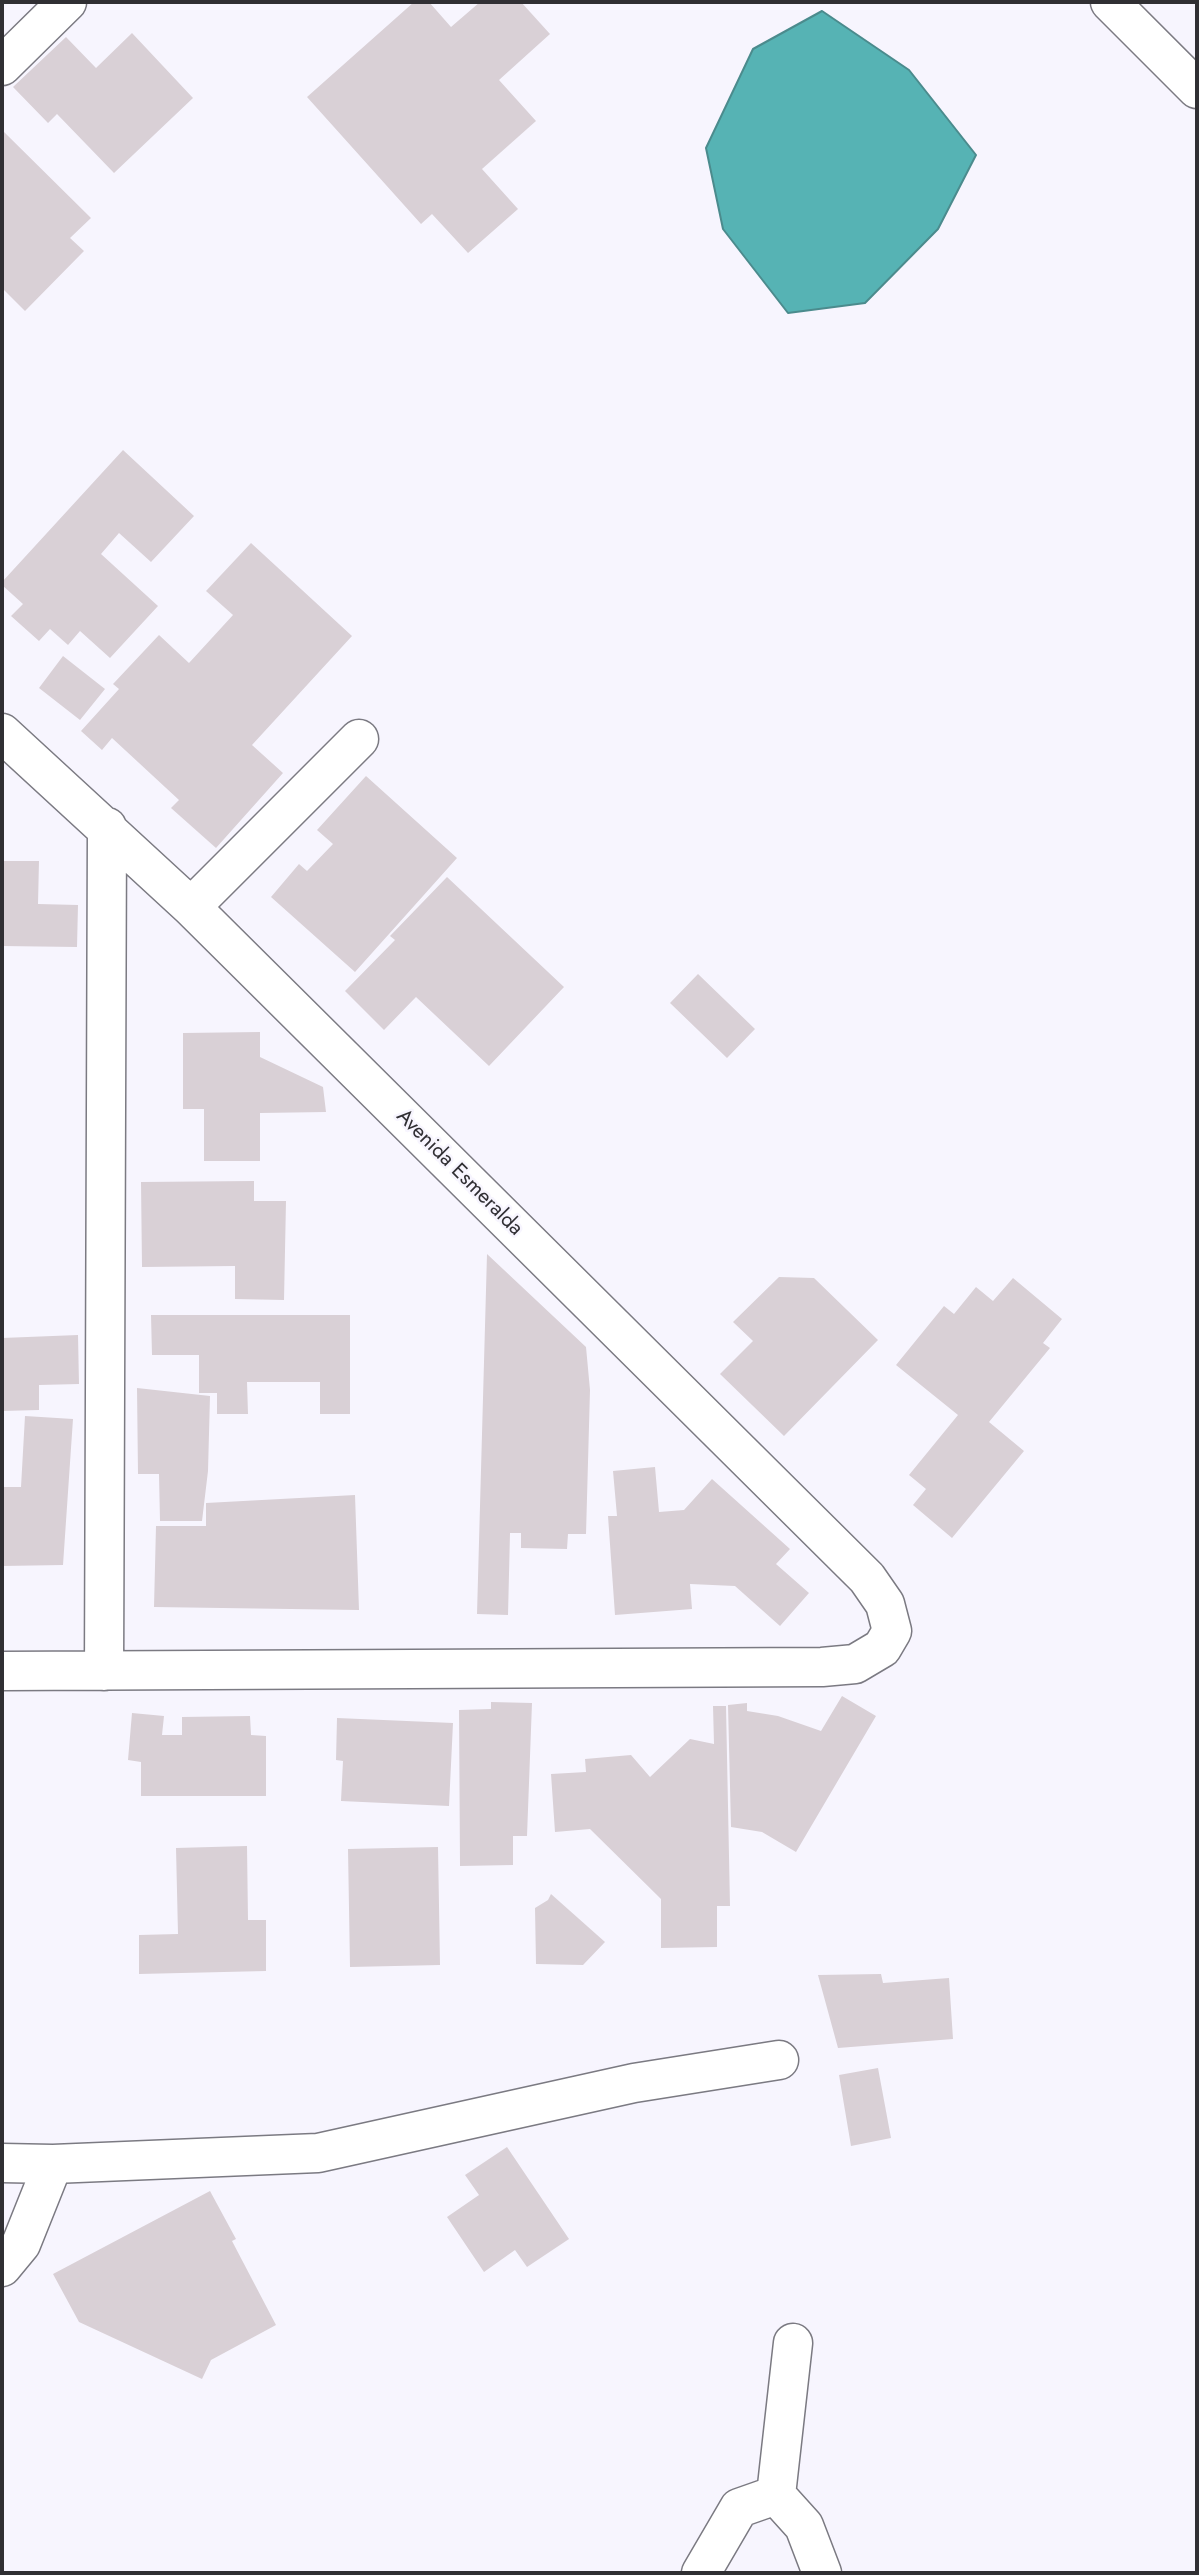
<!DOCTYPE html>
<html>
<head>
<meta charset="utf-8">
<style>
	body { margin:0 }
	#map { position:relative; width:1199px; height:2575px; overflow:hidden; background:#f7f5fe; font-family:Jost,sans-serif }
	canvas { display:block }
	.frame { position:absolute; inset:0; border:4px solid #302f33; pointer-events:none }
</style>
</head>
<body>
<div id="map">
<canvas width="1199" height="2575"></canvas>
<div class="frame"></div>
</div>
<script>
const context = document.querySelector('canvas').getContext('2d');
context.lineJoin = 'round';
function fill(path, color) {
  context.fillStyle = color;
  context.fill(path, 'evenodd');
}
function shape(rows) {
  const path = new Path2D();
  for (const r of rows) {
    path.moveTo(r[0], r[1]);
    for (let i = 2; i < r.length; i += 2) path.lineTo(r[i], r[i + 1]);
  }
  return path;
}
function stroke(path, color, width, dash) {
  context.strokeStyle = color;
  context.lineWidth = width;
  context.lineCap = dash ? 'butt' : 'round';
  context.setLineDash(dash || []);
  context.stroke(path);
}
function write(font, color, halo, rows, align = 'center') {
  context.font = font + ' Jost,sans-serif';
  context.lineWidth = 5;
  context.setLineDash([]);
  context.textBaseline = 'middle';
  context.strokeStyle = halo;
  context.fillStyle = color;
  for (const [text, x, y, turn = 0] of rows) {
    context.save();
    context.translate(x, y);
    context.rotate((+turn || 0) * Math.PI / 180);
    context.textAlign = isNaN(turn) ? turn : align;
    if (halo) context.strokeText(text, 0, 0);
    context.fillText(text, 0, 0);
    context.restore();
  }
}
const water = shape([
	[822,11,909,70,976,155,938,229,865,303,788,313,723,229,706,148,753,49,822,11]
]);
const building = shape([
	[414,2,429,2,451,27,480,2,521,2,550,34,499,80,536,121,482,169,518,209,468,253,432,214,421,224,307,97],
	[132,33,193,98,114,173,57,114,48,123,13,87,66,37,96,68],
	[2,130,91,218,70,238,84,251,25,311,2,288],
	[123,450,194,516,151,562,119,533,101,554,158,606,110,658,80,631,68,645,50,629,39,641,11,616,23,604,2,585,2,582],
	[251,543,352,636,252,745,283,773,216,848,171,808,179,800,112,738,102,750,81,731,119,689,113,684,159,635,189,663,233,615,206,591],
	[63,656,105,689,80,720,39,688],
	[366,776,457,858,355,972,271,897,299,864,307,871,333,844,317,830],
	[2,861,39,861,38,904,78,905,77,947,2,946],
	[447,877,564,987,489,1066,416,997,384,1030,345,991,395,940,390,936],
	[698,974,755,1029,727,1058,670,1003],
	[260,1032,260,1057,323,1087,326,1112,260,1113,260,1161,204,1161,204,1109,183,1109,183,1033],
	[254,1181,254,1201,286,1201,284,1300,235,1299,235,1266,142,1267,141,1182],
	[487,1254,586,1347,590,1390,586,1534,568,1534,567,1549,521,1548,521,1533,510,1533,508,1615,477,1614],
	[779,1277,814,1278,878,1340,784,1436,720,1374,753,1341,733,1322],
	[1013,1278,1062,1319,1043,1343,1050,1348,989,1422,1024,1451,952,1538,913,1505,926,1489,909,1475,958,1415,896,1365,944,1306,954,1314,976,1287,993,1301],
	[151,1315,350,1315,350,1414,320,1414,320,1382,247,1382,248,1414,217,1414,217,1393,199,1393,199,1355,152,1355],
	[78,1335,79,1384,39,1385,39,1410,2,1411,2,1338],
	[137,1388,210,1396,208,1471,202,1521,160,1521,159,1474,138,1474],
	[25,1416,73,1419,63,1565,2,1566,2,1487,21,1487],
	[655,1467,659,1512,684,1510,712,1479,790,1549,776,1564,809,1593,780,1626,735,1586,690,1584,692,1609,615,1615,608,1516,617,1516,613,1471],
	[355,1495,359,1610,154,1607,156,1526,206,1526,206,1503],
	[842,1696,876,1716,796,1852,762,1832,731,1827,728,1705,747,1703,747,1711,778,1716,821,1731],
	[491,1702,532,1703,527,1836,513,1836,513,1865,460,1866,459,1710,491,1709],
	[713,1706,726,1706,730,1906,717,1906,717,1947,661,1948,661,1899,590,1829,555,1832,551,1774,586,1772,585,1759,631,1755,650,1777,690,1739,714,1744],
	[132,1713,164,1716,162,1735,182,1735,182,1717,250,1716,251,1735,266,1736,266,1796,141,1796,141,1762,128,1760],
	[337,1718,453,1723,449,1806,341,1801,343,1761,336,1760],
	[247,1846,248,1920,266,1920,266,1971,139,1974,139,1935,178,1934,176,1848],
	[438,1847,440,1965,350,1967,348,1849],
	[551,1894,605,1942,583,1965,536,1964,535,1908,548,1900],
	[881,1974,883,1983,949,1978,953,2039,838,2048,818,1975],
	[878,2068,891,2138,851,2146,839,2075],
	[507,2147,569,2239,527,2267,515,2250,484,2272,447,2217,479,2195,465,2175],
	[210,2191,236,2239,232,2241,276,2325,211,2360,202,2379,79,2322,53,2274]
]);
const minor = shape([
	[1110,2,1197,89],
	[2,66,67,2],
	[2,733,191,907,867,1578,885,1604,892,1631,882,1648,855,1664,822,1667,2,1671],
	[191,907,359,739],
	[104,1671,107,827],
	[2,2163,53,2164,318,2153,634,2083,779,2060],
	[2,2267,21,2244,53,2164],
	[793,2343,776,2495,804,2526,822,2573],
	[701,2573,739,2508,776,2495]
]);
const streetNames = [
	["Avenida Esmeralda",459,1173,45]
];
fill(water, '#56b3b4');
stroke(water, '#4b8b8d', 2);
fill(building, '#d9d0d6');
stroke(minor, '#7b7a82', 41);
stroke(minor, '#fff', 38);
write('21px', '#302f33', '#f7f5fe', streetNames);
</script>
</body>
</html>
